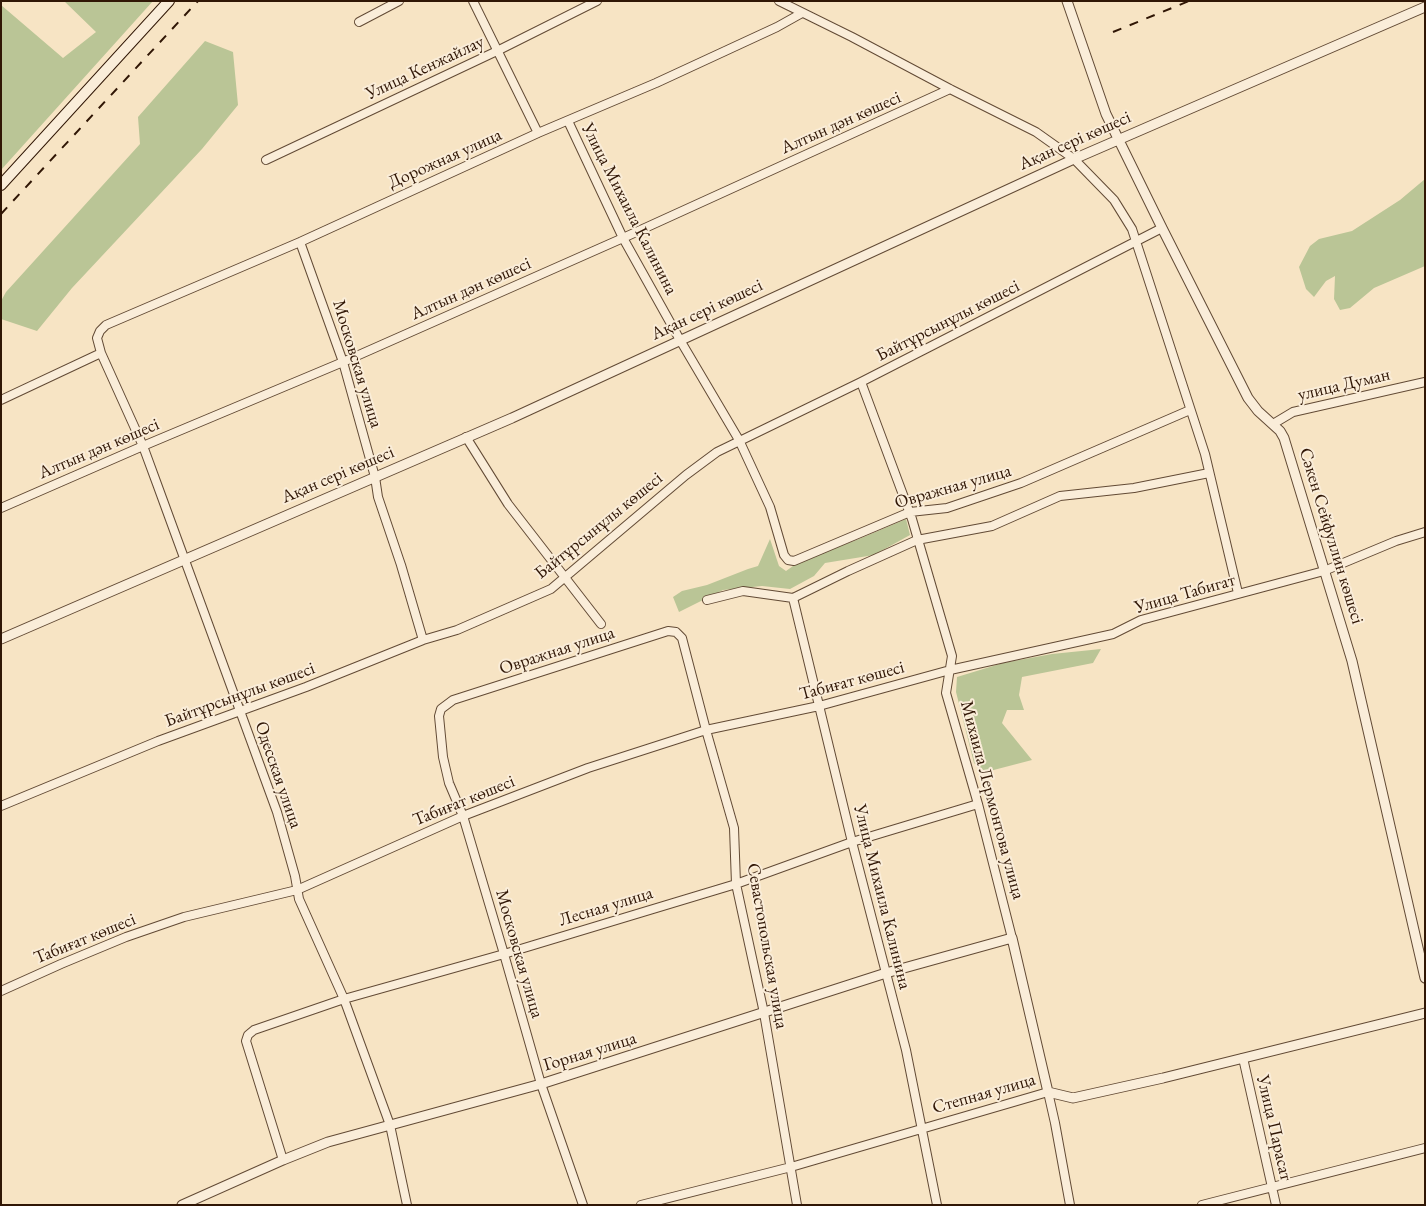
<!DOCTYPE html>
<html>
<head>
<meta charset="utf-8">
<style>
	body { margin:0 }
	#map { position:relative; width:1426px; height:1206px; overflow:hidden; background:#f7e4c4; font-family:"EB Garamond",serif }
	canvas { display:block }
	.frame { position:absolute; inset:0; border:2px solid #301605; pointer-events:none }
</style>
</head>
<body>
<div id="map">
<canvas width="1426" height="1206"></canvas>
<div class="frame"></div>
</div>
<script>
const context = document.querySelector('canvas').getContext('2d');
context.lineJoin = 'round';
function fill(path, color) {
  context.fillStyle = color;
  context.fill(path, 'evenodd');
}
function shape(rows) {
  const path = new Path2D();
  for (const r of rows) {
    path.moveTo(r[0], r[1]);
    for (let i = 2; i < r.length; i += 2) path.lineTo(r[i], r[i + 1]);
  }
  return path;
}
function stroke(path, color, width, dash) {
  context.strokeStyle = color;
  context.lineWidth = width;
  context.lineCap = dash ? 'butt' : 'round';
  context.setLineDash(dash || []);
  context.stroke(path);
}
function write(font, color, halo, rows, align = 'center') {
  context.font = font + ' "EB Garamond",serif';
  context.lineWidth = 4;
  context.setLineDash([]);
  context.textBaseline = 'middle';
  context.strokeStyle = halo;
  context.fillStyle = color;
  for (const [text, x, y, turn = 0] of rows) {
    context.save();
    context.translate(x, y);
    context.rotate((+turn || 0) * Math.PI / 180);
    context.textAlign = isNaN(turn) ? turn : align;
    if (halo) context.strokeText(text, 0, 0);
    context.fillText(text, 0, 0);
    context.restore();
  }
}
const green = shape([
	[64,1,153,1,1,170,1,5,63,58,96,32],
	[205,41,233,52,238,105,202,149,72,288,37,331,1,319,1,301,6,292,140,144,138,117],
	[1425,179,1425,266,1374,288,1350,308,1340,310,1334,299,1335,276,1326,281,1314,297,1306,289,1299,267,1310,246,1319,239,1352,231,1400,200],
	[906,519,910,535,874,555,825,563,814,576,790,589,762,586,723,590,679,612,673,597,682,591,707,585,748,569,758,566,770,539,779,566,786,571,800,561,859,539],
	[1101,649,1093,663,1022,677,1019,695,1024,710,1007,710,1002,723,1032,760,986,772,974,763,956,692,957,677,1003,663,1052,654]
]);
const minor = shape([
	[473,1,538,133],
	[779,1,852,37,950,89,1036,132,1074,159,1114,200,1132,229,1205,454,1238,593],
	[359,22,399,1],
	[568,121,623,238,680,340,739,440,770,507,784,555,788,560,794,561,910,512,947,508,1021,483,1190,410],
	[266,160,497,51,597,1],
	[300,242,343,362,375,477,378,497,401,565,423,640],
	[861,382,912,519,952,656,946,693,978,804,1012,938],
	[1,400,101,353],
	[1273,424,1293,412,1425,382],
	[466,437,508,504,601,624],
	[1,508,143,446,343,362,623,238,950,89],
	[793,598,852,842,906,1050,937,1205],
	[707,600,743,591,793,598,848,571,917,540,992,526,1060,496,1134,488,1209,473],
	[1,806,158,741,306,687,423,640,457,630,551,589,686,475,717,452,861,382,1162,228],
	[1,991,61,964,126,937,184,917,297,890,463,816,588,768,706,730,819,706,950,670,1113,634,1141,620,1324,571,1396,541,1425,532],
	[1243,1058,1276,1205],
	[283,1160,246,1041,248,1035,254,1030,344,999,504,954,736,884,852,842,978,804],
	[407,1205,390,1125,344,999,299,899,295,876,277,812,157,484,143,446,101,353,97,338,100,331,106,325,300,242,538,133,656,83,777,27,802,13],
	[583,1205,541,1084,504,954,463,816,449,783,443,757,439,716,441,709,453,700,668,631,676,632,682,638,706,730,734,828,736,884,764,1013,797,1205],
	[641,1205,791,1167,1048,1092,1055,1123,1070,1205],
	[1202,1205,1425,1148]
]);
const tertiary = shape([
	[1067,1,1106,114,1162,228,1248,398,1258,411,1280,431,1284,438,1352,661,1425,978],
	[1,639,512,418,1074,159,1425,7],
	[182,1205,283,1160,328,1142,541,1084,886,973,1012,938,1048,1092,1073,1098,1163,1078,1425,1013]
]);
const secondary = shape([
	[1,185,169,1]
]);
const rail = shape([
	[1113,32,1189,1],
	[1,214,198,1]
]);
const streetNames = [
	["Улица Кенжайлау",425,68,-25],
	["Алтын дән көшесі",841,123,-24],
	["Ақан сері көшесі",1075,141,-24],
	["Дорожная улица",445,159,-24],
	["Улица Михаила Калинина",629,209,63],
	["Алтын дән көшесі",471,289,-24],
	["Ақан сері көшесі",707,310,-25],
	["Байтұрсынұлы көшесі",948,321,-27],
	["Московская улица",357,364,73],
	["улица Думан",1344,385,-13],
	["Алтын дән көшесі",99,449,-23],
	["Ақан сері көшесі",338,475,-23],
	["Овражная улица",953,487,-16],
	["Байтұрсынұлы көшесі",599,526,-39],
	["Сәкен Сейфуллин көшесі",1331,536,73],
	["Улица Табигат",1185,594,-16],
	["Овражная улица",557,651,-18],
	["Табиғат көшесі",852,681,-15],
	["Байтұрсынұлы көшесі",240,695,-20],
	["Одесская улица",278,775,71],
	["Михаила Лермонтова улица",992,800,75],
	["Табиғат көшесі",464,801,-22],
	["Улица Михаила Калинина",882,897,76],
	["Лесная улица",606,907,-17],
	["Табиғат көшесі",85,939,-22],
	["Севастопольская улица",767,946,80],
	["Московская улица",519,954,74],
	["Горная улица",590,1052,-17],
	["Степная улица",984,1094,-16],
	["Улица Парасат",1274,1128,77]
];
fill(green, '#bac596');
stroke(minor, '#624a35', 10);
stroke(tertiary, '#624a35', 11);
stroke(secondary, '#301605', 12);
stroke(minor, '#faedd9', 8);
stroke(tertiary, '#faedd9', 9);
stroke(secondary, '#faedd9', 10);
stroke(rail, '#301605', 2, [9, 9]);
write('18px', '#301605', '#faedd9', streetNames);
</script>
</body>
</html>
